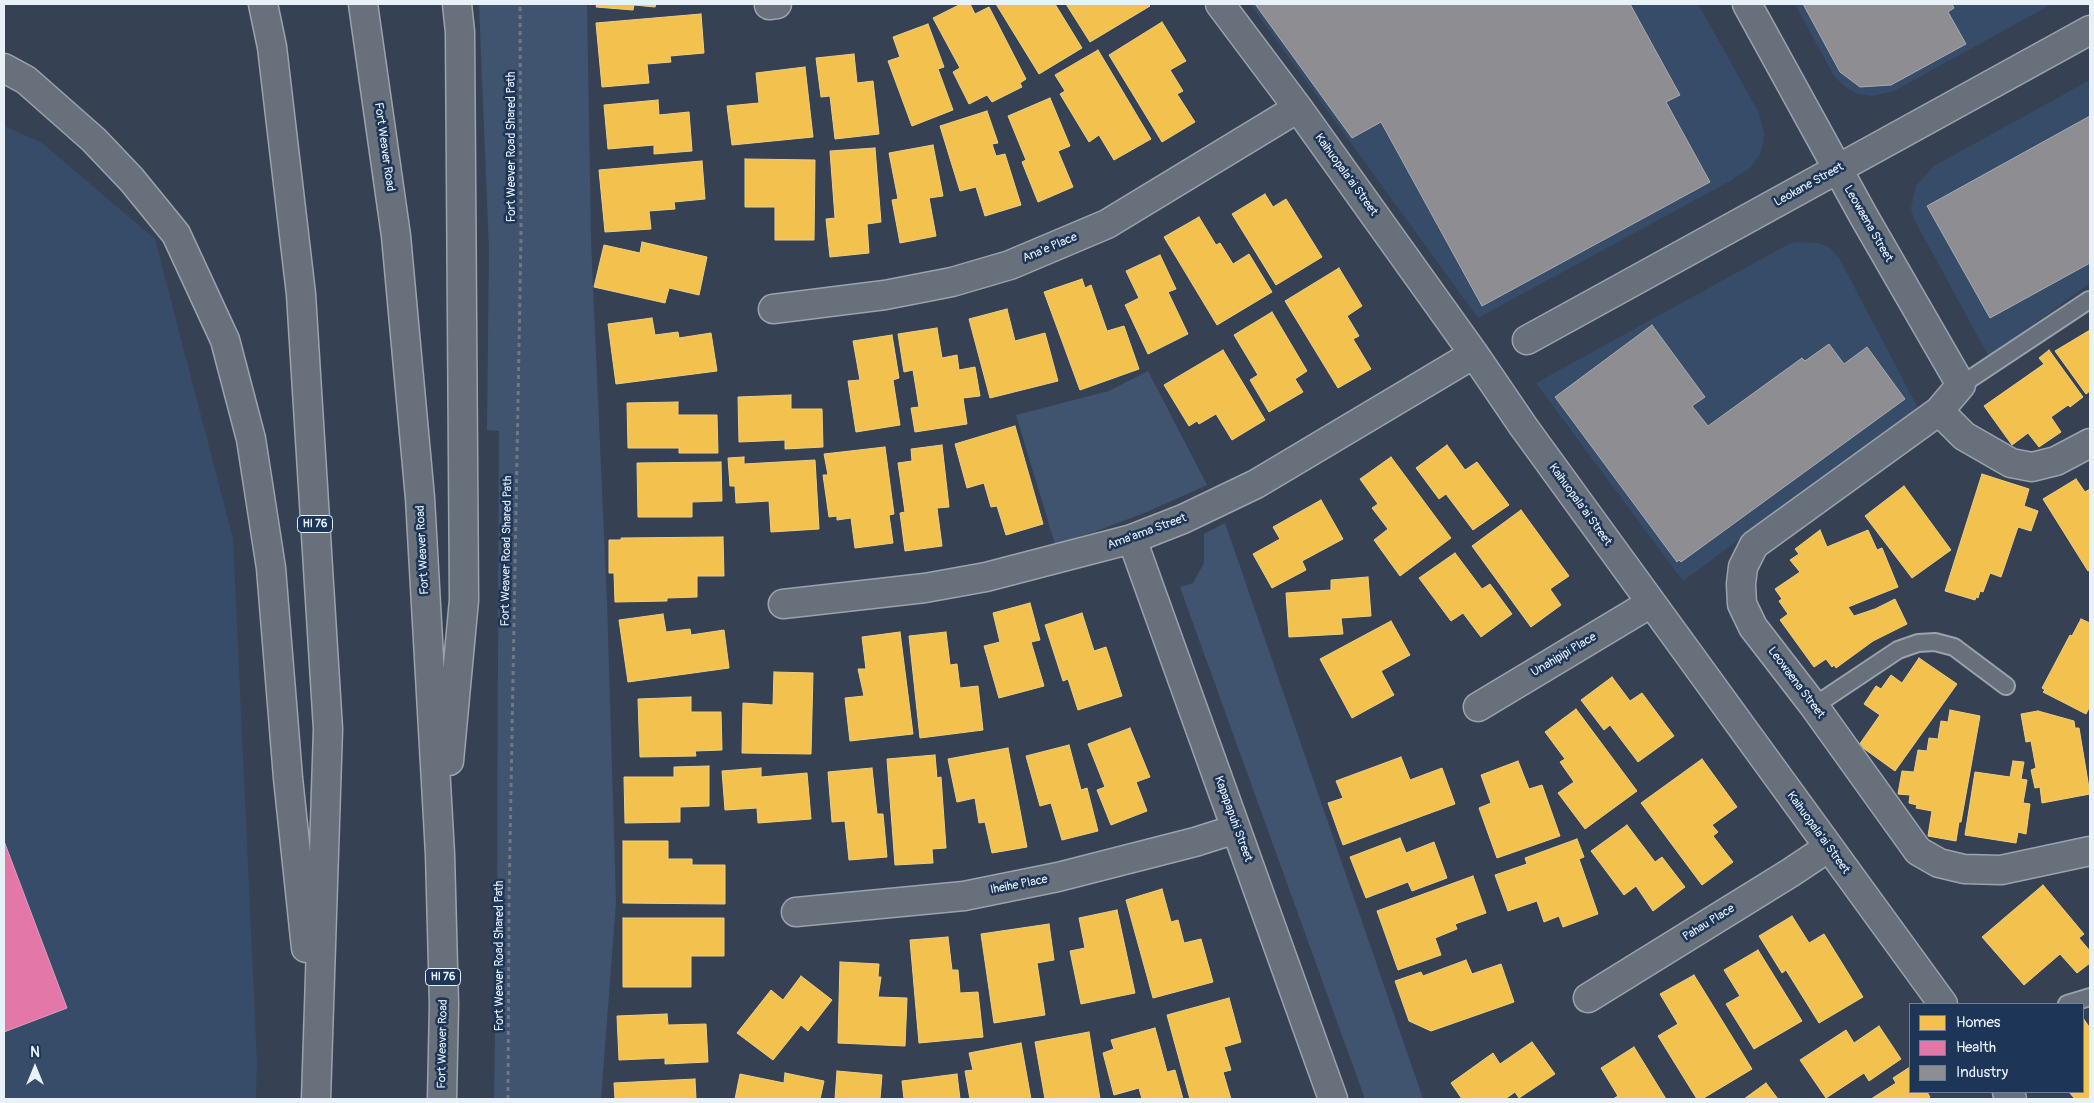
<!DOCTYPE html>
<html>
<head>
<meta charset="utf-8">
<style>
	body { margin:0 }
	#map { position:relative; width:2094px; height:1103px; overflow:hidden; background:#364254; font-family:Pangolin,sans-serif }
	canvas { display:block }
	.frame { position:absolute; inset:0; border:5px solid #e8f1f8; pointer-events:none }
	.legend { position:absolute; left:1909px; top:1003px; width:175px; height:90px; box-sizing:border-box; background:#1d3557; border:1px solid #6e8097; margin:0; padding:6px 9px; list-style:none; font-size:15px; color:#e8f1f8 }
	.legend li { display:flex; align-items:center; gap:10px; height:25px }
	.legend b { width:25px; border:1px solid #6e8097 }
	.north { position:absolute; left:10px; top:1043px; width:50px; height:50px; -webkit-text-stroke:4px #1d3557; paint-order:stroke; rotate:0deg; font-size:14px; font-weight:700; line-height:20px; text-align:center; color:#e8f1f8 }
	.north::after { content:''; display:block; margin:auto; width:18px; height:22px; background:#e8f1f8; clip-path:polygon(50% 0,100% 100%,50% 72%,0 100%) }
</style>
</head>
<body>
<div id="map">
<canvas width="2094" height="1103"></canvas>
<div class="frame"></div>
<ul class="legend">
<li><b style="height:14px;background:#f2c14e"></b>Homes</li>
<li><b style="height:14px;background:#e377a8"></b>Health</li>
<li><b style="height:14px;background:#8d8d92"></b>Industry</li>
</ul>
<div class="north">N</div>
</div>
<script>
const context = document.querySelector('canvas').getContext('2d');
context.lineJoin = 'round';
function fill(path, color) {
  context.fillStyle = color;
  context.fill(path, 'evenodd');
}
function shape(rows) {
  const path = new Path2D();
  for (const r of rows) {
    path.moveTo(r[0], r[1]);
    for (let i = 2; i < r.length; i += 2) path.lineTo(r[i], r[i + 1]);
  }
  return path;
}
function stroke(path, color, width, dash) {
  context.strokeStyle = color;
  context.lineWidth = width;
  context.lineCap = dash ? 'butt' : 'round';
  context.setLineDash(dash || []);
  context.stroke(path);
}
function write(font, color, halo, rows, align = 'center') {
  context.font = font + ' Pangolin,sans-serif';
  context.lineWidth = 5;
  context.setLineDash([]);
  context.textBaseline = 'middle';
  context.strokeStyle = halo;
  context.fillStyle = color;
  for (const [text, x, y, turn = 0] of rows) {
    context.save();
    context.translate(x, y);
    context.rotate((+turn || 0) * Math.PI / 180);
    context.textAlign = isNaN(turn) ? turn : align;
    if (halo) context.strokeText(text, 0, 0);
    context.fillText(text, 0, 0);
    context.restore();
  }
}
const built = shape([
	[1250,4,1698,4,1759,113,1764,134,1763,144,1760,154,1750,168,1730,181,1478,318],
	[1795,4,2052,4,1894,91,1872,96,1858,94,1844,86,1834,76],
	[2090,80,2090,283,1989,357,1914,219,1911,208,1916,186,1934,166],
	[4,126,42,143,155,239,233,539,257,1062,256,1099,4,1099],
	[1796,242,1818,243,1829,247,1839,258,1918,408,1683,581,1536,383,1787,245]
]);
const green = shape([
	[479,4,587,4,591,242,607,602,616,902,601,1099,494,1099,497,900,499,431,487,430,489,250],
	[1148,371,1207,485,1147,512,1094,532,1055,544,1016,415,1109,391],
	[1225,523,1423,1099,1365,1099,1180,587,1193,583,1204,563,1204,534]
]);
const homes = shape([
	[597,4,656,4,655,7,634,5,633,10,596,7,597,4],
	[961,4,970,4,975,14,989,7,1026,79,1020,83,1022,87,992,102,987,95,969,104,953,72,960,68,933,18,961,4],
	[996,4,1055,4,1082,48,1039,74,996,4],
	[1066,4,1148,4,1150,6,1090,42,1066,4],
	[701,14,704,53,670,56,671,62,647,64,649,83,602,87,596,23,701,14],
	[1162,22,1186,61,1170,70,1183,91,1177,94,1195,122,1162,142,1109,55,1162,22],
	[928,24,944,67,938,69,953,110,912,126,888,61,900,57,893,37,928,24],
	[1098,50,1151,139,1114,160,1099,135,1089,142,1060,94,1065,91,1055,75,1098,50],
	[854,54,857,83,873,81,879,134,835,139,830,96,821,97,816,58,854,54],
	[805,67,813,137,732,145,727,106,759,103,756,73,805,67],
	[1050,98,1070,146,1058,151,1073,187,1038,202,1022,162,1026,160,1008,116,1050,98],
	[658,100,659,115,689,112,692,151,654,154,654,145,608,149,604,105,658,100],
	[987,111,998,143,992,144,996,156,1005,154,1021,205,985,216,976,187,960,191,940,126,987,111],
	[933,145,943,196,929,198,936,236,900,243,892,200,898,199,889,153,933,145],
	[875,148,881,222,867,224,869,253,830,257,826,219,835,218,830,151,875,148],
	[745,159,815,160,814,240,775,240,775,207,745,207,745,159],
	[702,161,705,199,674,202,675,209,649,211,651,229,605,232,599,170,702,161],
	[1265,194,1273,207,1286,199,1322,257,1276,285,1232,214,1265,194],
	[1199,217,1216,245,1220,243,1233,264,1249,254,1272,292,1217,325,1164,237,1199,217],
	[642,242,707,257,699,295,669,288,665,303,594,287,604,245,640,253,642,242],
	[1160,255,1176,289,1168,292,1188,334,1148,354,1125,305,1139,298,1126,271,1160,255],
	[1339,268,1362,306,1347,316,1359,336,1353,339,1371,369,1338,388,1285,301,1339,268],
	[1082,279,1085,288,1091,285,1107,331,1124,326,1139,369,1080,390,1044,292,1082,279],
	[1007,309,1015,341,1045,333,1058,381,990,398,969,319,1007,309],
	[1272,312,1307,371,1295,379,1303,392,1269,412,1250,380,1258,375,1234,335,1272,312],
	[652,318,655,335,678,332,679,338,711,333,717,371,616,384,608,324,652,318],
	[937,328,942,358,957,355,959,370,975,367,980,396,963,398,967,424,915,432,911,408,919,407,913,370,904,372,898,334,937,328],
	[2090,330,2090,391,2086,394,2055,351,2090,330],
	[892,335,899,378,893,380,900,425,856,432,848,381,860,380,853,341,892,335],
	[1223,350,1265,420,1232,440,1216,414,1199,424,1197,421,1189,426,1164,385,1223,350],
	[2049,350,2083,397,2070,407,2068,405,2051,417,2061,432,2039,447,2028,433,2012,445,1984,406,2044,364,2039,358,2049,350],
	[791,395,791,409,822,409,823,447,785,449,785,440,739,442,738,397,791,395],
	[678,402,678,415,717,415,718,453,679,453,679,448,628,448,627,403,678,402],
	[1015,426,1043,524,1006,535,997,506,991,507,984,483,967,488,955,444,1015,426],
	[942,445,949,507,937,508,942,546,905,551,900,513,905,512,898,463,912,461,911,449,942,445],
	[1447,445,1465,470,1477,462,1509,505,1473,530,1446,494,1439,499,1416,468,1447,445],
	[885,447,894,514,889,515,893,543,855,548,851,518,837,520,837,516,829,517,823,475,828,475,824,454,885,447],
	[744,457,744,464,815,460,819,529,771,532,769,501,736,503,735,486,730,486,728,458,744,457],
	[1391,457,1451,538,1400,576,1374,540,1388,529,1372,508,1378,504,1360,479,1391,457],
	[721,462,722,501,692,502,692,517,638,517,637,463,721,462],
	[1982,474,2029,489,2024,506,2038,511,2031,531,2018,527,2001,577,1990,573,1983,592,1980,591,1978,598,1976,597,1975,600,1945,591,1982,474],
	[2076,479,2085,492,2090,489,2090,570,2088,571,2043,499,2076,479],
	[1904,486,1951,550,1912,578,1865,516,1904,486],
	[1321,500,1343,539,1302,561,1306,570,1272,588,1253,554,1280,539,1273,527,1321,500],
	[1521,510,1569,576,1550,589,1561,605,1531,627,1472,546,1521,510],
	[1820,530,1827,547,1868,530,1877,550,1882,548,1898,587,1848,607,1854,616,1875,609,1895,599,1907,624,1873,641,1836,668,1834,665,1832,667,1826,659,1814,667,1780,620,1788,614,1779,601,1782,599,1775,589,1800,572,1790,560,1799,554,1795,549,1820,530],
	[723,537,724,576,697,576,697,597,667,598,667,601,615,602,614,573,609,573,609,540,621,540,621,538,723,537],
	[1455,553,1482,589,1490,584,1512,614,1481,637,1463,613,1451,621,1419,578,1455,553],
	[1368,577,1371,616,1341,618,1343,634,1289,637,1286,593,1331,590,1331,580,1368,577],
	[1030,603,1040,640,1031,642,1044,686,999,698,984,646,1000,642,993,613,1030,603],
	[1082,613,1094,651,1106,647,1122,696,1078,710,1068,679,1063,681,1045,625,1082,613],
	[663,614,666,632,690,629,691,635,724,630,729,668,628,682,619,620,663,614],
	[2081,619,2090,623,2090,706,2086,714,2043,692,2045,690,2042,688,2070,635,2072,636,2081,619],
	[1391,621,1410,655,1381,671,1394,695,1352,718,1320,659,1391,621],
	[900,632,913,734,850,741,845,698,864,696,858,669,866,669,862,637,900,632],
	[946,632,950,665,957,664,960,688,978,686,983,730,920,738,909,636,946,632],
	[1919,658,1957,684,1895,771,1859,745,1880,715,1864,704,1876,686,1881,689,1891,675,1902,683,1919,658],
	[774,672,813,673,811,754,742,753,743,703,773,705,774,672],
	[1612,677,1630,701,1642,693,1674,736,1638,762,1610,725,1604,730,1581,700,1612,677],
	[691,697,691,712,721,712,722,750,695,751,696,756,640,757,638,699,691,697],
	[1576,709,1637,791,1585,829,1558,793,1574,782,1560,762,1565,759,1545,732,1576,709],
	[1950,710,1980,716,1961,822,1959,822,1956,841,1928,836,1932,811,1916,808,1917,805,1909,803,1910,795,1898,794,1902,771,1914,772,1918,750,1927,751,1929,738,1938,739,1941,721,1948,722,1950,710],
	[2038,711,2074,721,2075,728,2079,728,2090,794,2042,803,2040,787,2035,788,2031,770,2036,768,2031,741,2026,742,2021,714,2038,711],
	[1130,728,1150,777,1136,782,1147,811,1111,825,1097,790,1105,787,1088,744,1130,728],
	[1069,745,1081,790,1087,788,1098,831,1062,840,1051,803,1040,806,1026,756,1069,745],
	[1008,748,1027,847,992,853,985,822,979,823,975,798,957,802,948,759,1008,748],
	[935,755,937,778,941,777,946,848,932,849,933,863,895,865,887,759,935,755],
	[1401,757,1410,780,1442,768,1455,804,1343,845,1328,803,1343,798,1336,781,1401,757],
	[1702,759,1737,807,1712,825,1718,832,1713,836,1733,862,1702,885,1641,803,1702,759],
	[1518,761,1529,789,1542,785,1560,836,1497,858,1479,808,1491,803,1481,775,1518,761],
	[2013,761,2024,762,2021,779,2027,780,2023,803,2030,804,2026,834,2018,832,2016,843,1965,835,1975,772,2010,777,2013,761],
	[709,766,709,806,680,807,680,822,625,823,624,777,674,777,674,767,709,766],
	[761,768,761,777,807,773,811,819,758,823,757,808,725,810,722,771,761,768],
	[872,768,877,814,883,814,887,857,849,860,845,821,832,822,828,772,872,768],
	[1627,825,1655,862,1662,857,1685,887,1653,911,1636,886,1624,895,1591,851,1627,825],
	[1400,838,1406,853,1434,842,1447,878,1412,891,1408,882,1366,898,1350,857,1400,838],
	[1577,839,1584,857,1579,859,1598,914,1563,927,1559,916,1544,922,1537,901,1508,911,1495,875,1527,864,1525,858,1577,839],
	[623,841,668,841,668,859,692,859,692,865,725,865,725,904,623,903,623,841],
	[1473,876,1486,913,1455,924,1457,929,1435,938,1441,955,1398,970,1377,911,1473,876],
	[2043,885,2084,934,2079,938,2090,951,2090,963,2077,973,2060,954,2024,985,1982,937,2043,885],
	[1162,889,1171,922,1178,920,1184,943,1201,939,1213,982,1153,998,1126,900,1162,889],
	[1117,910,1135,993,1081,1004,1070,951,1085,948,1079,918,1117,910],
	[1792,916,1809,943,1824,934,1863,997,1819,1023,1786,970,1782,973,1759,936,1792,916],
	[623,918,724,918,724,956,691,956,691,987,623,987,623,918],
	[1049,924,1054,960,1037,963,1045,1015,994,1023,981,934,1049,924],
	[948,937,952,970,958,970,960,993,978,992,983,1037,919,1043,910,940,948,937],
	[1758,950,1802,1021,1754,1049,1726,1004,1740,996,1724,970,1758,950],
	[1466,960,1472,974,1501,964,1514,1002,1431,1031,1409,1021,1395,981,1421,972,1423,976,1466,960],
	[840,962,879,964,878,977,881,977,878,997,907,998,905,1046,838,1043,840,962],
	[1694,975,1752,1069,1702,1099,1697,1099,1658,1036,1678,1024,1660,994,1694,975],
	[801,976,832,1000,808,1031,801,1025,773,1060,737,1033,771,990,783,1000,801,976],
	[1229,998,1241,1042,1224,1047,1231,1070,1223,1072,1231,1099,1190,1099,1167,1015,1229,998],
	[667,1014,668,1025,706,1024,708,1062,665,1064,665,1058,619,1060,617,1016,667,1014],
	[2083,1018,2090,1028,2090,1099,2075,1099,2069,1092,2083,1092,2083,1018],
	[1879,1026,1901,1059,1869,1081,1864,1073,1826,1098,1800,1060,1846,1030,1854,1043,1879,1026],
	[1155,1028,1167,1072,1175,1070,1183,1099,1142,1099,1139,1088,1114,1095,1103,1053,1114,1049,1111,1040,1155,1028],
	[1089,1032,1100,1099,1045,1099,1035,1042,1089,1032],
	[1532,1042,1555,1074,1519,1098,1515,1092,1505,1099,1462,1099,1451,1083,1493,1053,1500,1064,1532,1042],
	[1021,1043,1031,1099,970,1099,965,1071,973,1070,969,1053,1021,1043],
	[1634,1047,1666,1099,1613,1099,1618,1096,1601,1068,1634,1047],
	[1910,1067,1910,1092,1927,1092,1930,1097,1927,1099,1871,1099,1896,1083,1893,1078,1910,1067],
	[837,1071,882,1075,880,1099,835,1099,837,1071],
	[785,1073,824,1081,820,1099,735,1099,740,1074,784,1083,785,1073],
	[957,1074,960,1099,904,1099,902,1081,957,1074],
	[695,1079,696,1099,615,1099,614,1083,695,1079],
	[1766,1083,1778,1099,1744,1099,1766,1083]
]);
const health = shape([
	[4,841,67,1008,4,1032,4,841]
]);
const industry = shape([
	[1255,4,1630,4,1680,95,1666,102,1710,182,1482,306,1381,122,1352,138,1255,4],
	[1803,4,1952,4,1954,8,1948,12,1966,44,1891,85,1860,87,1840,72,1803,4],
	[2090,116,2090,263,1990,318,1927,206,2090,116],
	[1652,325,1705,397,1692,406,1708,426,1802,358,1805,361,1829,344,1844,364,1867,347,1905,399,1681,562,1679,560,1677,562,1555,397,1652,325]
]);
const path = shape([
	[508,1099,509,900,521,236,520,4]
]);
const lane = shape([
	[1961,385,2089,300],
	[1814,706,1898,650,1918,643,1935,642,1954,647,2006,686],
	[2067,1004,2090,997]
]);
const street = shape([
	[1220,4,1298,108,1474,354,1523,426,1943,1004],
	[1747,4,1863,215,1961,385,1939,411,1754,545,1743,567,1741,584,1742,604,1753,627,1814,706,1918,851,1939,863,1964,869,2001,870,2090,851],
	[769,5,777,4],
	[773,309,885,295,952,282,1010,265,1107,224,1298,108],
	[1527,340,2090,30],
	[1939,411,1964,436,2011,463,2032,467,2056,461,2090,443],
	[1132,539,1333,1099],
	[783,604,925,588,986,577,1132,539,1183,519,1256,484,1474,354],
	[1478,707,1651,603],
	[796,912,964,896,1058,877,1195,842,1236,829],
	[1588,998,1790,873,1829,847],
	[2007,1092,2012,1099]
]);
const highway = shape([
	[263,4,272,47,301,294,328,729,316,1099],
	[363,4,396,236,420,498,440,854,444,1004,442,1099],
	[4,68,26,80,94,140,132,180,176,234,225,340,251,439,271,568,288,778,306,948],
	[449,761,464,600,460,32,457,4]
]);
const shields = [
	[315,524,35],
	[443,977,35]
];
const shieldNames = [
	["HI 76",315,524],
	["HI 76",443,977]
];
const streetNames = [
	["Fort Weaver Road",384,147,82],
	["Fort Weaver Road Shared Path",512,147,-90],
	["Kaihuopala'ai Street",1346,175,54],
	["Leokane Street",1809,185,-29],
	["Leowaena Street",1868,224,60],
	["Ana'e Place",1050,248,-23],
	["Kaihuopala'ai Street",1580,505,54],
	["Ama'ama Street",1147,532,-20],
	["Fort Weaver Road",423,550,-93],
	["Fort Weaver Road Shared Path",507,551,-89],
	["Unahipipi Place",1564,655,-31],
	["Leowaena Street",1796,683,53],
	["Kapapapuhi Street",1233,819,70],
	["Kaihuopala'ai Street",1818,833,54],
	["Iheihe Place",1019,885,-11],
	["Pahau Place",1709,923,-32],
	["Fort Weaver Road Shared Path",500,956,-90],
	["Fort Weaver Road",443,1044,-89]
];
fill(built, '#364c68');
fill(green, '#405470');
fill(homes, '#f2c14e');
stroke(homes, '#efcf81', 1);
fill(health, '#e377a8');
stroke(health, '#e49cc0', 1);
fill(industry, '#8d8d92');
stroke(industry, '#a8abb1', 1);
stroke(lane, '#9ba2ab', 20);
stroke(street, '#9ba2ab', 31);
stroke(highway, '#9ba2ab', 31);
stroke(path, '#717882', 3, [4, 4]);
stroke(lane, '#68717b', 16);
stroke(street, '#68717b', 28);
stroke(highway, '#68717b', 28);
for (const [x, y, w] of shields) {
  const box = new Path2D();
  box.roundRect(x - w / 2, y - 8.5, w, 17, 4);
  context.fillStyle = '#1d3557';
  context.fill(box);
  stroke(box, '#e8f1f8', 1);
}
write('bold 11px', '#e8f1f8', null, shieldNames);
write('12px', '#e8f1f8', '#1d3557', streetNames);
</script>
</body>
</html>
